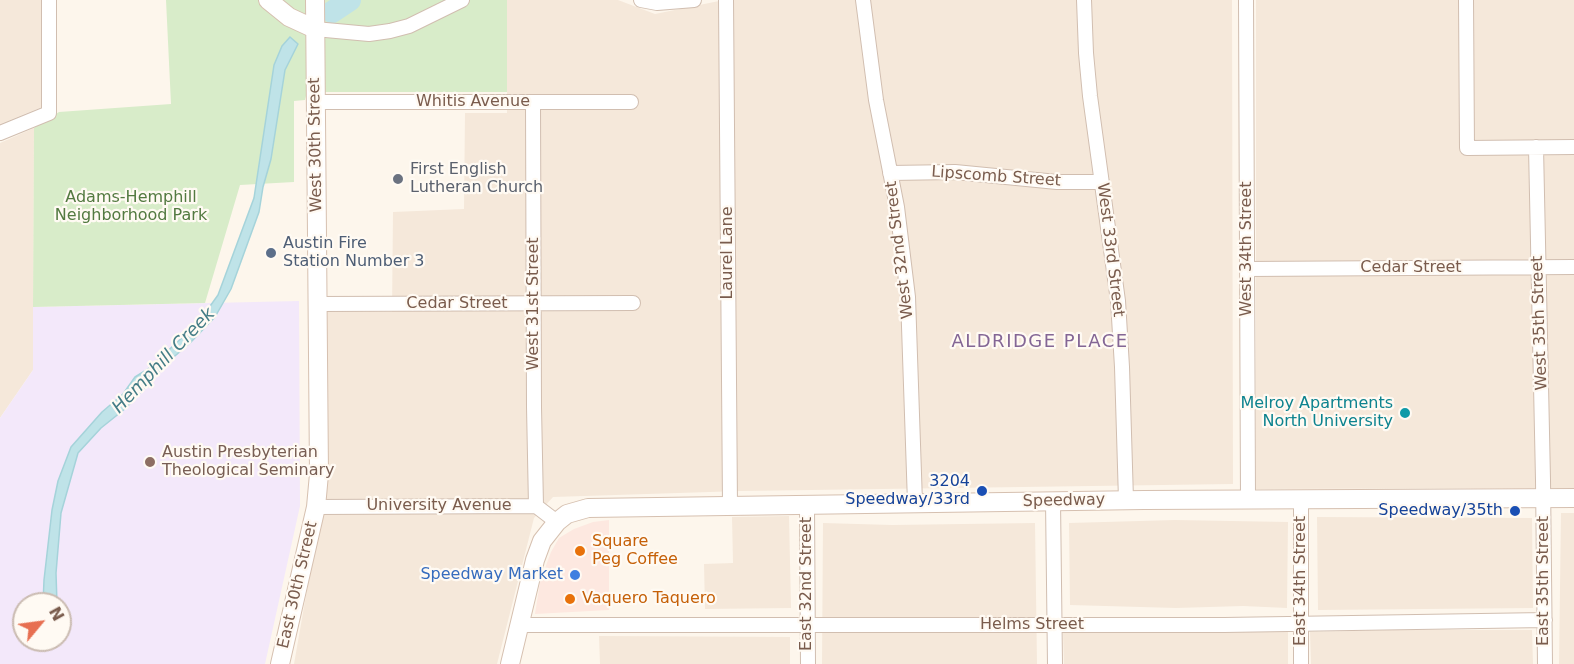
<!DOCTYPE html>
<html>
<head>
<meta charset="utf-8">
<style>
	body { margin:0 }
	#map { position:relative; width:1574px; height:664px; overflow:hidden; background:#fdf6ec; font-family:"DejaVu Sans",sans-serif }
	canvas { display:block }
	.north { position:absolute; left:12px; top:592px; width:60px; height:60px; box-sizing:border-box; background:#fffaf3; border:2px solid #cabbb1; border-radius:50%; rotate:61deg; font-size:16px; font-weight:700; line-height:24px; text-align:center; color:#7a5c4d }
	.north::after { content:''; display:block; margin:auto; width:21px; height:27px; background:#e76f51; clip-path:polygon(50% 0,100% 100%,50% 72%,0 100%) }
</style>
</head>
<body>
<div id="map">
<canvas width="1574" height="664"></canvas>
<div class="north">N</div>
</div>
<script>
const context = document.querySelector('canvas').getContext('2d');
context.lineJoin = 'round';
function fill(path, color) {
  context.fillStyle = color;
  context.fill(path, 'evenodd');
}
function shape(rows) {
  const path = new Path2D();
  for (const r of rows) {
    path.moveTo(r[0], r[1]);
    for (let i = 2; i < r.length; i += 2) path.lineTo(r[i], r[i + 1]);
  }
  return path;
}
function stroke(path, color, width, dash) {
  context.strokeStyle = color;
  context.lineWidth = width;
  context.lineCap = dash ? 'butt' : 'round';
  context.setLineDash(dash || []);
  context.stroke(path);
}
function write(font, color, halo, rows, align = 'center') {
  context.font = font + ' "DejaVu Sans",sans-serif';
  context.lineWidth = 4.5;
  context.setLineDash([]);
  context.textBaseline = 'middle';
  context.strokeStyle = halo;
  context.fillStyle = color;
  for (const [text, x, y, turn = 0] of rows) {
    context.save();
    context.translate(x, y);
    context.rotate((+turn || 0) * Math.PI / 180);
    context.textAlign = isNaN(turn) ? turn : align;
    if (halo) context.strokeText(text, 0, 0);
    context.fillText(text, 0, 0);
    context.restore();
  }
}
const residential = shape([
	[0,0,41,0,42,107,0,124],
	[507,0,618,0,655,14,724,0,1232,0,1233,484,741,491,553,497,534,518,497,664,294,664,308,584,327,493,326,311,392,312,393,212,464,209,465,113,507,113],
	[1256,0,1574,0,1574,488,1256,489],
	[34,128,33,370,0,418,0,143],
	[1561,513,1574,513,1574,664,1559,664],
	[789,516,791,608,705,609,704,564,733,563,732,517],
	[1317,517,1532,518,1533,608,1318,610],
	[1175,520,1288,522,1287,608,1243,606,1176,608,1070,605,1069,523],
	[823,523,892,525,1035,523,1037,664,822,664],
	[1394,630,1532,630,1533,664,1311,664,1310,632],
	[1063,632,1288,632,1288,664,1064,664],
	[599,636,790,637,790,664,600,664]
]);
const commercial = shape([
	[609,520,609,610,535,614,540,582,551,552,559,538,574,529,593,522]
]);
const education = shape([
	[299,301,300,506,265,664,0,664,0,418,33,370,33,307],
	[24,604,60,604,60,640,24,640]
]);
const green = shape([
	[166,0,507,0,507,92,307,92,305,100,294,101,294,182,240,185,205,303,33,307,34,128,59,112,171,104]
]);
const water = shape([
	[290,37,298,44,285,70,271,159,263,187,259,212,231,289,215,317,191,342,168,362,126,408,101,428,78,453,61,513,56,573,57,604,43,604,44,580,52,510,58,481,71,447,102,412,123,394,135,377,148,369,198,323,218,295,254,198,274,65,282,46,290,37]
]);
const river = shape([
	[332,12,350,0]
]);
const street = shape([
	[641,0,657,3,694,0],
	[726,0,730,506],
	[863,0,876,100,897,207,908,297,915,503],
	[1084,0,1086,53,1090,96,1118,301,1122,367,1126,500],
	[1246,0,1248,499],
	[1466,0,1467,148,1574,147],
	[315,29,369,34,390,31,409,26,462,0],
	[315,102,631,102],
	[533,103,534,407,536,506],
	[0,133,49,113,49,0],
	[1536,147,1543,480,1545,664],
	[890,173,955,172,1057,182,1102,182],
	[1247,269,1574,267],
	[317,304,633,303],
	[1301,499,1301,664],
	[1053,501,1055,664],
	[807,504,808,664],
	[316,507,536,506,557,522],
	[520,625,1224,625,1545,620]
]);
const secondary = shape([
	[268,0,289,17,315,29],
	[280,664,316,507,319,474,315,0],
	[510,664,535,560,542,541,557,522,567,514,588,508,1144,500,1574,498]
]);
const markers = [
	[398,179,6,"#6b7280"],
	[271,253,6,"#5c6f8a"],
	[1405,413,6,"#0f9aa8"],
	[150,462,6,"#8d6e63"],
	[982,491,6,"#1a4fb4"],
	[1515,511,6,"#1a4fb4"],
	[580,551,6,"#e8710a"],
	[575,575,6,"#3f7fe0"],
	[570,599,6,"#e8710a"]
];
const streetNames = [
	["Whitis Avenue",473,102],
	["West 30th Street",316,145,-91],
	["Lipscomb Street",996,177,4],
	["West 34th Street",1247,249,-90],
	["West 32nd Street",900,250,-97],
	["West 33rd Street",1110,250,83],
	["Laurel Lane",728,253,-90],
	["Cedar Street",1411,268],
	["Cedar Street",457,304],
	["West 31st Street",534,304,-90],
	["West 35th Street",1540,323,-92],
	["Speedway",1064,501,-1],
	["University Avenue",439,506],
	["East 34th Street",1301,581,-90],
	["East 35th Street",1544,581,-90],
	["East 32nd Street",807,584,-90],
	["East 30th Street",298,585,-77],
	["Helms Street",1032,625]
];
const worshipNames = [
	["First English",410,170],
	["Lutheran Church",410,188]
];
const parkNames = [
	["Adams-Hemphill",131,198],
	["Neighborhood Park",131,216]
];
const serviceNames = [
	["Austin Fire",283,244],
	["Station Number 3",283,262]
];
const cultureNames = [
	["Melroy Apartments",1393,404],
	["North University",1393,422]
];
const educationNames = [
	["Austin Presbyterian",162,453],
	["Theological Seminary",162,471]
];
const transitNames = [
	["3204",970,482],
	["Speedway/33rd",970,500],
	["Speedway/35th",1503,511]
];
const foodNames = [
	["Square",592,542],
	["Peg Coffee",592,560],
	["Vaquero Taquero",582,599]
];
const shopNames = [
	["Speedway Market",563,575]
];
const neighbourhoodNames = [
	["ALDRIDGE PLACE",1040,342]
];
const waterNames = [
	["Hemphill Creek",164,361,-46]
];
fill(residential, '#f5e8da');
fill(commercial, '#fde8e0');
fill(education, '#f3e8fa');
fill(green, '#d8ecc9');
fill(water, '#bfe3e8');
stroke(water, '#a5d3da', 1.5);
stroke(river, '#bfe3e8', 22);
stroke(street, '#d1beb0', 16);
stroke(secondary, '#d6c0b0', 20);
stroke(street, '#fff', 14);
stroke(secondary, '#fff', 18);
for (const [x, y, r, color] of markers) {
  const dot = new Path2D();
  dot.arc(x, y, r, 0, 2 * Math.PI);
  context.fillStyle = color;
  context.fill(dot);
  stroke(dot, '#fffaf3', 2);
}
write('16px', '#7a5c4d', '#fffaf3', streetNames);
write('16px', '#5b616d', '#fffaf3', worshipNames, 'left');
write('16px', '#537a41', '#fffaf3', parkNames);
write('16px', '#4e5e75', '#fffaf3', serviceNames, 'left');
write('16px', '#0d838f', '#fffaf3', cultureNames, 'right');
write('16px', '#785e54', '#fffaf3', educationNames, 'left');
write('16px', '#164399', '#fffaf3', transitNames, 'right');
write('16px', '#c56008', '#fffaf3', foodNames, 'left');
write('16px', '#366cbe', '#fffaf3', shopNames, 'right');
context.letterSpacing = '1.5px';
write('18px', '#846695', '#fffaf3', neighbourhoodNames);
context.letterSpacing = '0px';
write('italic 18px', '#437c86', '#fffaf3', waterNames);
</script>
</body>
</html>
